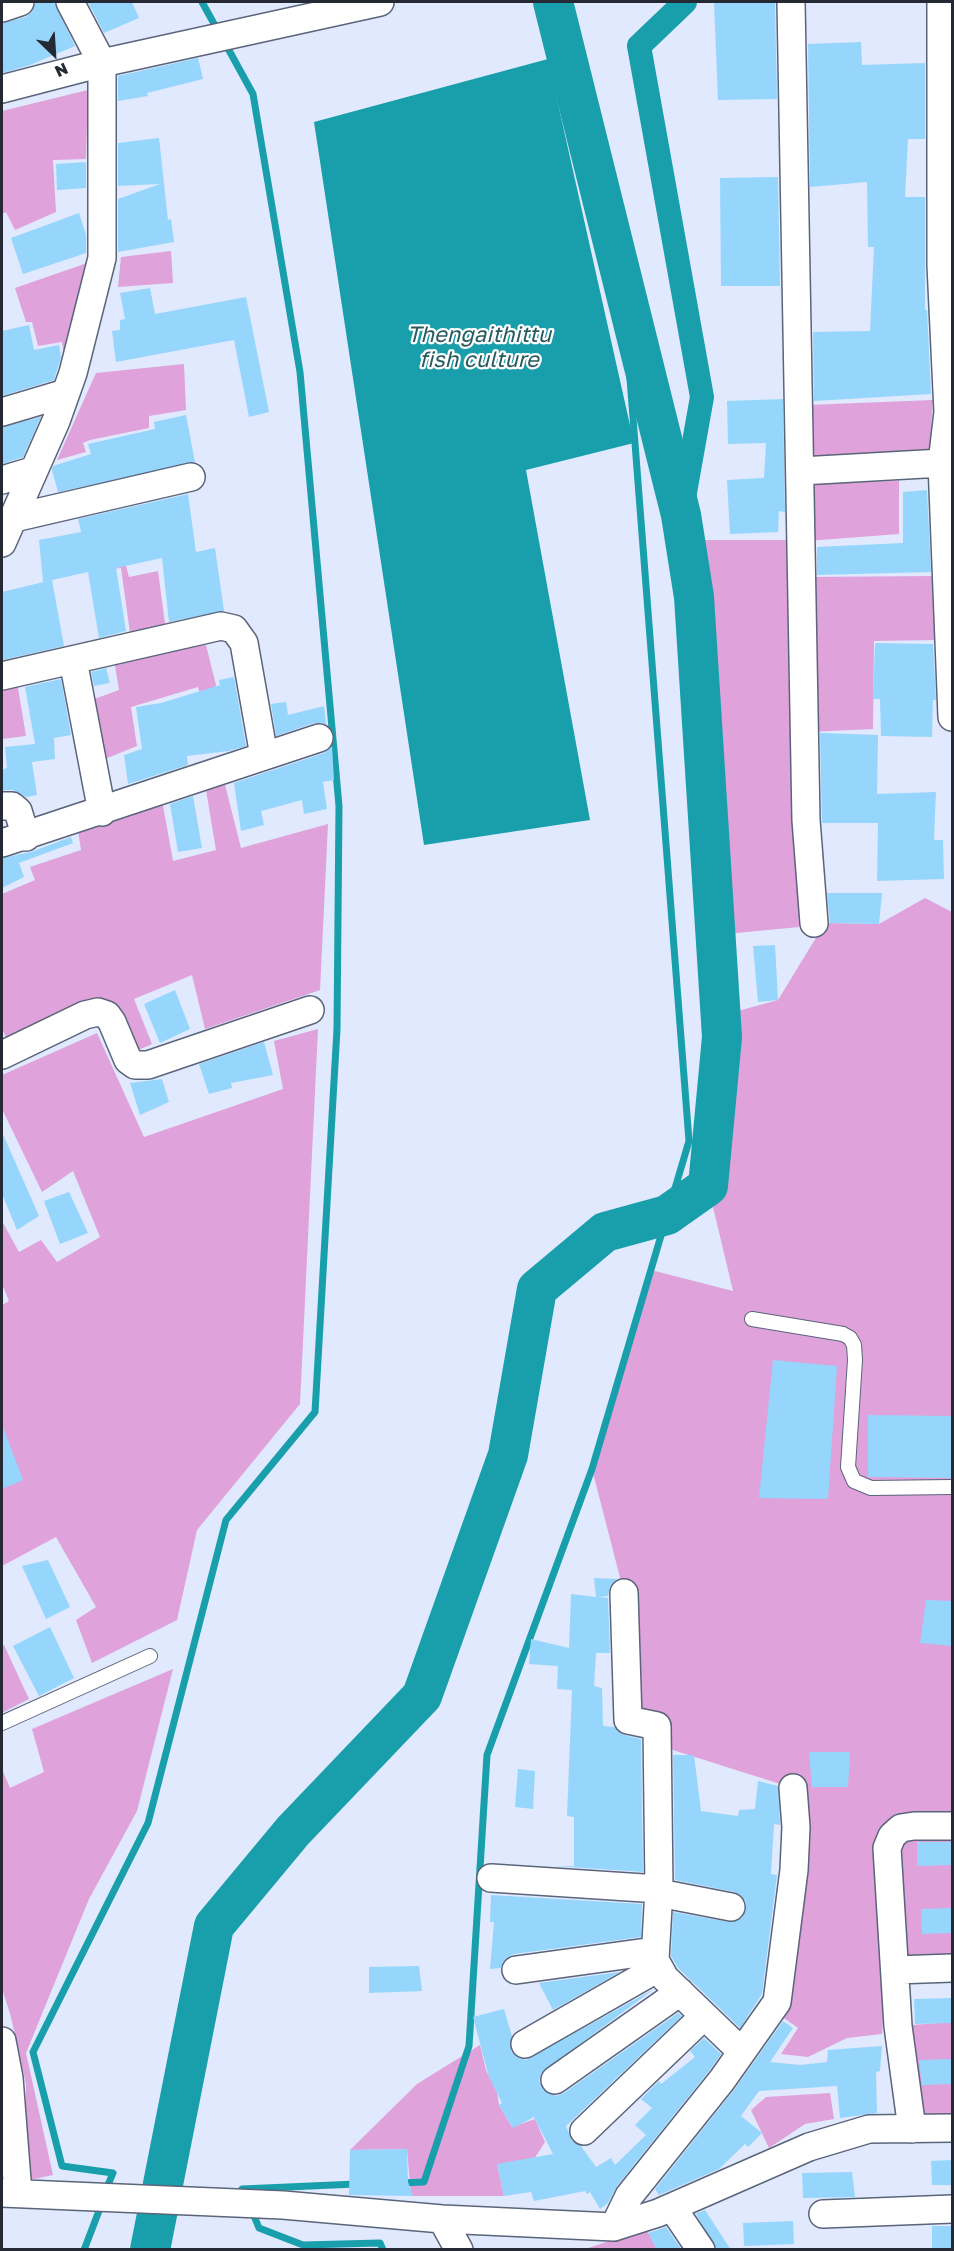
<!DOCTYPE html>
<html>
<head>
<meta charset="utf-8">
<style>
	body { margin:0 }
	#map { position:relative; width:954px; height:2251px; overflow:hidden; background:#e0e9fe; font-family:"Golos Text",sans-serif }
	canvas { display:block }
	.frame { position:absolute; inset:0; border:3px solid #252933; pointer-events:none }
	.north { position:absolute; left:24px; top:24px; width:60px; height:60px; -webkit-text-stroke:4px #fff; paint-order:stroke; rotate:155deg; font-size:16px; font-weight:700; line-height:24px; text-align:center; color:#252933 }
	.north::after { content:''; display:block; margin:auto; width:21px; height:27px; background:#252933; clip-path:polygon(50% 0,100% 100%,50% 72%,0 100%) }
</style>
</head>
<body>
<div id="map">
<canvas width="954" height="2251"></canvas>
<div class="frame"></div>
<div class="north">N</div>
</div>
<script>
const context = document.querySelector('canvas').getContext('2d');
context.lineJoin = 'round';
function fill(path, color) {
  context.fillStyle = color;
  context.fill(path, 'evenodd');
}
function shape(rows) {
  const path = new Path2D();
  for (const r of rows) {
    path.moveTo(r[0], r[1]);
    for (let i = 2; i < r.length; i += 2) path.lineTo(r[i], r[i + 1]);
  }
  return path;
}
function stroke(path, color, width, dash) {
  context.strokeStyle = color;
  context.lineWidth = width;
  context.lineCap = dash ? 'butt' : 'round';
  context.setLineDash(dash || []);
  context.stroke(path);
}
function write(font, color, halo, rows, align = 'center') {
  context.font = font + ' "Golos Text",sans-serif';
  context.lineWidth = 4.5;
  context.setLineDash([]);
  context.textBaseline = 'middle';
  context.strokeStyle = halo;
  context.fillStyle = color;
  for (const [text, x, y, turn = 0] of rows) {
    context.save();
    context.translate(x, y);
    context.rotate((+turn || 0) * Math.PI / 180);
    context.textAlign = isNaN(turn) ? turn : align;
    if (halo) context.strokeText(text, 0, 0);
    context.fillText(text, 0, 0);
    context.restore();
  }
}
const green = shape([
	[88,90,86,159,53,160,56,212,15,230,6,212,2,214,2,111],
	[171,251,173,283,118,287,121,257],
	[93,261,65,362,62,342,38,346,32,322,26,322,15,288],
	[184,364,186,410,149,416,149,428,90,440,83,443,86,452,57,460,96,373],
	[933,400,929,457,809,461,807,405],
	[899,481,899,534,807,541,806,483],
	[115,525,129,577,158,571,166,631,131,640,121,568,97,570],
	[697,540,793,540,799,927,726,934],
	[936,576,937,640,874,641,873,729,809,732,806,577],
	[206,645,216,685,209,702,203,705,198,687,131,707,137,746,100,761,89,701,119,690,114,659],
	[17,682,26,736,2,739,2,685],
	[225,785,241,848,328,824,320,990,205,1029,192,975,134,999,152,1044,134,1052,111,1001,7,1040,2,1028,2,894,35,880,30,867,81,850,78,830,162,800,173,861,216,850,206,790],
	[925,898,952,912,952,1959,894,1961,892,1896,882,2034,847,2038,808,2057,781,2054,798,2028,781,2016,793,1788,657,1745,627,1699,624,1593,592,1469,651,1270,733,1291,708,1186,734,1012,778,1000,825,923,879,924],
	[318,1029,300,1404,197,1530,177,1620,92,1663,76,1620,96,1607,56,1537,2,1566,2,1305,9,1301,2,1284,2,1221,19,1252,41,1240,57,1262,100,1237,73,1171,42,1192,2,1109,2,1075,97,1033,144,1137,283,1089,274,1041],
	[4,1645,29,1699,2,1713,2,1646],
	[173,1669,137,1811,89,1899,26,2053,53,2175,25,2181,26,2084,11,2017,2,1988,2,1769,10,1788,44,1772,32,1729],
	[952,2022,952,2115,910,2115,898,2026],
	[480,2045,486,2070,497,2092,499,2105,512,2127,535,2119,545,2142,526,2172,497,2164,504,2196,411,2196,407,2149,350,2150,417,2084],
	[830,2093,834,2119,805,2124,769,2148,751,2110,766,2097],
	[646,2229,657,2249,582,2250]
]);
const water = shape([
	[548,59,634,443,526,470,590,820,424,845,314,122]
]);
const stream = shape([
	[202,2,218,31],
	[400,2183,424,2182,469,2046,487,1755,592,1469,689,1141,628,353,539,2],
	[105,2192,113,2173,62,2166,33,2052,148,1823,226,1520,315,1412,337,1029,339,806,300,372,253,94,225,43],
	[246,2198,242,2189,356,2184],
	[252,2211,259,2228,303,2245,380,2243,383,2250],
	[84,2250,102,2203]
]);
const canal = shape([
	[681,515,702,397,639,46,685,2]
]);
const river = shape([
	[150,2250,214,1926,293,1831,422,1696,508,1455,537,1289,605,1232,667,1215,708,1186,722,1037,694,597,681,515,553,2]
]);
const building = shape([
	[35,2,54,2,75,46,30,65,2,73,2,23,26,17,32,12],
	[88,2,132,2,139,18,104,33],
	[714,2,775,2,777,99,718,100],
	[861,42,862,65,925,63,925,139,908,139,905,197,925,197,925,310,927,310,931,394,814,401,813,332,870,331,874,247,868,247,867,182,810,187,808,44],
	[198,58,203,79,147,93,148,96,118,101,118,76],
	[159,138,168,220,171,219,174,242,118,252,118,199,160,184,118,186,118,143],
	[86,162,86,188,57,190,56,164],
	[778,177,780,286,721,286,720,178],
	[79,213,86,235,86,253,23,274,11,238],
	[150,288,155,314,246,297,269,412,249,417,234,340,116,362,112,331,120,330,120,320,125,319,120,293],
	[29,325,34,350,59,345,61,357,54,380,2,396,2,331],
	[783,399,785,512,779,511,778,532,730,534,727,480,764,478,766,443,728,444,727,401],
	[186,415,195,462,58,492,52,470,53,466,91,454,88,444,155,429,154,422],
	[41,417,23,457,2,464,2,427],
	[927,490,931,572,817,575,817,547,903,543,903,492],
	[188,494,196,552,215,548,224,611,169,622,162,558,116,568,126,631,99,638,88,572,43,582,39,540,81,532,78,519],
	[52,580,64,646,2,660,2,592],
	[875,643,933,644,936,700,933,700,932,737,881,736,880,699,873,699],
	[106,668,110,683,94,686,91,672],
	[234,677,246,746,229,751,187,756,188,765,128,784,124,755,142,749,136,707,161,703,220,685,219,680],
	[61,679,71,735,54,738,55,759,32,762,37,795,26,797,13,790,2,790,2,770,7,768,5,747,35,744,25,687],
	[286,702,288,715,324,706,326,724,314,723,276,736,271,704],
	[820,733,878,735,877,794,936,792,934,840,943,840,944,879,877,881,878,823,822,823],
	[332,746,334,780,323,782,327,809,304,814,302,800,261,811,264,825,241,831,234,783,324,753],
	[193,796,202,848,178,852,170,804],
	[71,837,73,843,19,863,24,877,2,888,2,858,31,852],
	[827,893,882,893,879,924,830,923],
	[775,945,778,1000,758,1002,753,946],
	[175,990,190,1029,160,1043,144,1004],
	[264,1042,273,1075,231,1083,232,1088,209,1094,199,1064],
	[162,1079,169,1102,140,1115,130,1083],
	[2,1132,39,1216,17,1230,2,1194],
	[69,1192,88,1233,60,1244,44,1201],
	[773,1360,837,1366,828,1499,759,1498],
	[868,1415,952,1416,952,1478,868,1477],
	[3,1427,23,1480,2,1489,2,1428],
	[48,1560,70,1607,46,1619,22,1566],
	[594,1578,617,1579,610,1586,608,1596,599,1597,608,1598,610,1653,596,1653,594,1686,602,1688,603,1726,614,1727,624,1735,641,1739,643,1872,556,1866,574,1866,574,1817,567,1816,572,1690,557,1689,558,1666,529,1664,531,1639,569,1648,571,1594,596,1597],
	[926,1600,952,1601,952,1646,920,1643],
	[50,1627,74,1678,39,1696,13,1646],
	[809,1752,850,1752,848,1787,812,1787],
	[673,1755,694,1755,701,1811,738,1816,739,1810,755,1809,758,1781,778,1786,780,1822,780,1825,774,1824,771,1874,777,1875,762,1994,740,2028,678,1968,671,1956,673,1912,729,1922,742,1918,746,1909,746,1901,735,1892,675,1880],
	[518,1769,535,1771,533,1809,515,1807],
	[917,1842,952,1842,952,1865,917,1866],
	[491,1895,642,1904,641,1937,514,1954,506,1958,501,1968,490,1969,494,1922,490,1922],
	[952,1908,952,1933,922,1934,921,1909],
	[419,1966,422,1991,369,1993,369,1967],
	[620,1972,553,2010,539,1983],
	[654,1989,541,2073,539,2081,543,2090,556,2096,564,2093,678,2013,682,2016,566,2126,572,2141,581,2146,596,2167,611,2158,615,2165,646,2135,635,2125,652,2108,641,2099,659,2081,661,2084,695,2057,690,2051,704,2038,721,2054,709,2071,617,2186,608,2203,600,2209,590,2192,587,2194,585,2191,534,2201,531,2192,504,2196,497,2164,553,2154,534,2117,513,2128,499,2105,502,2103,489,2077,473,2017,504,2009,512,2036,511,2051,517,2057,526,2060],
	[952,1998,952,2023,915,2024,914,1999],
	[783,2021,793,2028,770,2062,800,2065,827,2062,828,2050,882,2046,880,2071,876,2072,877,2113,840,2118,837,2086,759,2091,741,2116,762,2133,748,2147,745,2144,719,2169,659,2195,655,2189,734,2090],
	[952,2059,952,2084,922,2085,919,2060],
	[407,2149,408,2182,413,2196,349,2195,350,2150],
	[952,2160,952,2185,932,2185,931,2161],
	[852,2172,855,2197,803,2198,802,2173],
	[705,2210,731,2250,717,2250,696,2214],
	[793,2221,794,2244,744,2246,743,2223],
	[932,2226,952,2226,952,2250,932,2250],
	[666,2227,682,2250,657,2250,648,2233]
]);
const lane = shape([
	[752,1319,843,1334,850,1338,854,1345,855,1360,848,1467,854,1481,871,1488,952,1487],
	[2,1723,150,1656]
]);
const street = shape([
	[791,2,806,820,814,923],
	[941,2,941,265,948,412,942,463,952,717],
	[2,8,20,2],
	[2,89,102,63,380,2],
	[2,412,66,393],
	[801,471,942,463],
	[2,480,32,471],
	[14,518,191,477],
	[2,543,56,421,73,373,102,258,102,63,70,2],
	[73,660,102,812],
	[2,676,221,626,234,629,244,643,264,756],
	[2,806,12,806,18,811,26,837],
	[2,843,319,738],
	[2,1055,85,1015,98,1012,107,1015,112,1022,128,1060,135,1065,148,1065,310,1010],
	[624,1593,628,1720,657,1726,659,1889,655,1960,665,1978,741,2051],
	[491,1878,659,1889],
	[659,1893,731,1907],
	[516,1970,654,1951],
	[895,1970,952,1968],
	[2,2041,9,2078,18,2193],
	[525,2044,658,1968],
	[555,2080,680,1992],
	[912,2129,898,2026,887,1848,892,1836,901,1828,914,1826,952,1826],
	[584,2131,704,2016],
	[2,2193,283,2205,442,2219,614,2227,658,2213,809,2147,869,2129,952,2128],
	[672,2207,701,2250],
	[823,2214,952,2209],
	[442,2219,459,2250],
	[614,2227,629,2196,722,2080,777,2002,794,1870,796,1827,793,1788]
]);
const waterNames = [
	["Thengaithittu",479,335],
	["fish culture",479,360]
];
fill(green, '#dfa2da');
fill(water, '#199fab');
stroke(stream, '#199fab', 7);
stroke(canal, '#199fab', 24);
stroke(river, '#199fab', 40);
fill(building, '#96d6fc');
stroke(lane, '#5a647a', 16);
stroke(street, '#5a647a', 30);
stroke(lane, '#fff', 14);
stroke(street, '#fff', 27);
write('italic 22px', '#285a5f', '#fff', waterNames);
</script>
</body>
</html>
